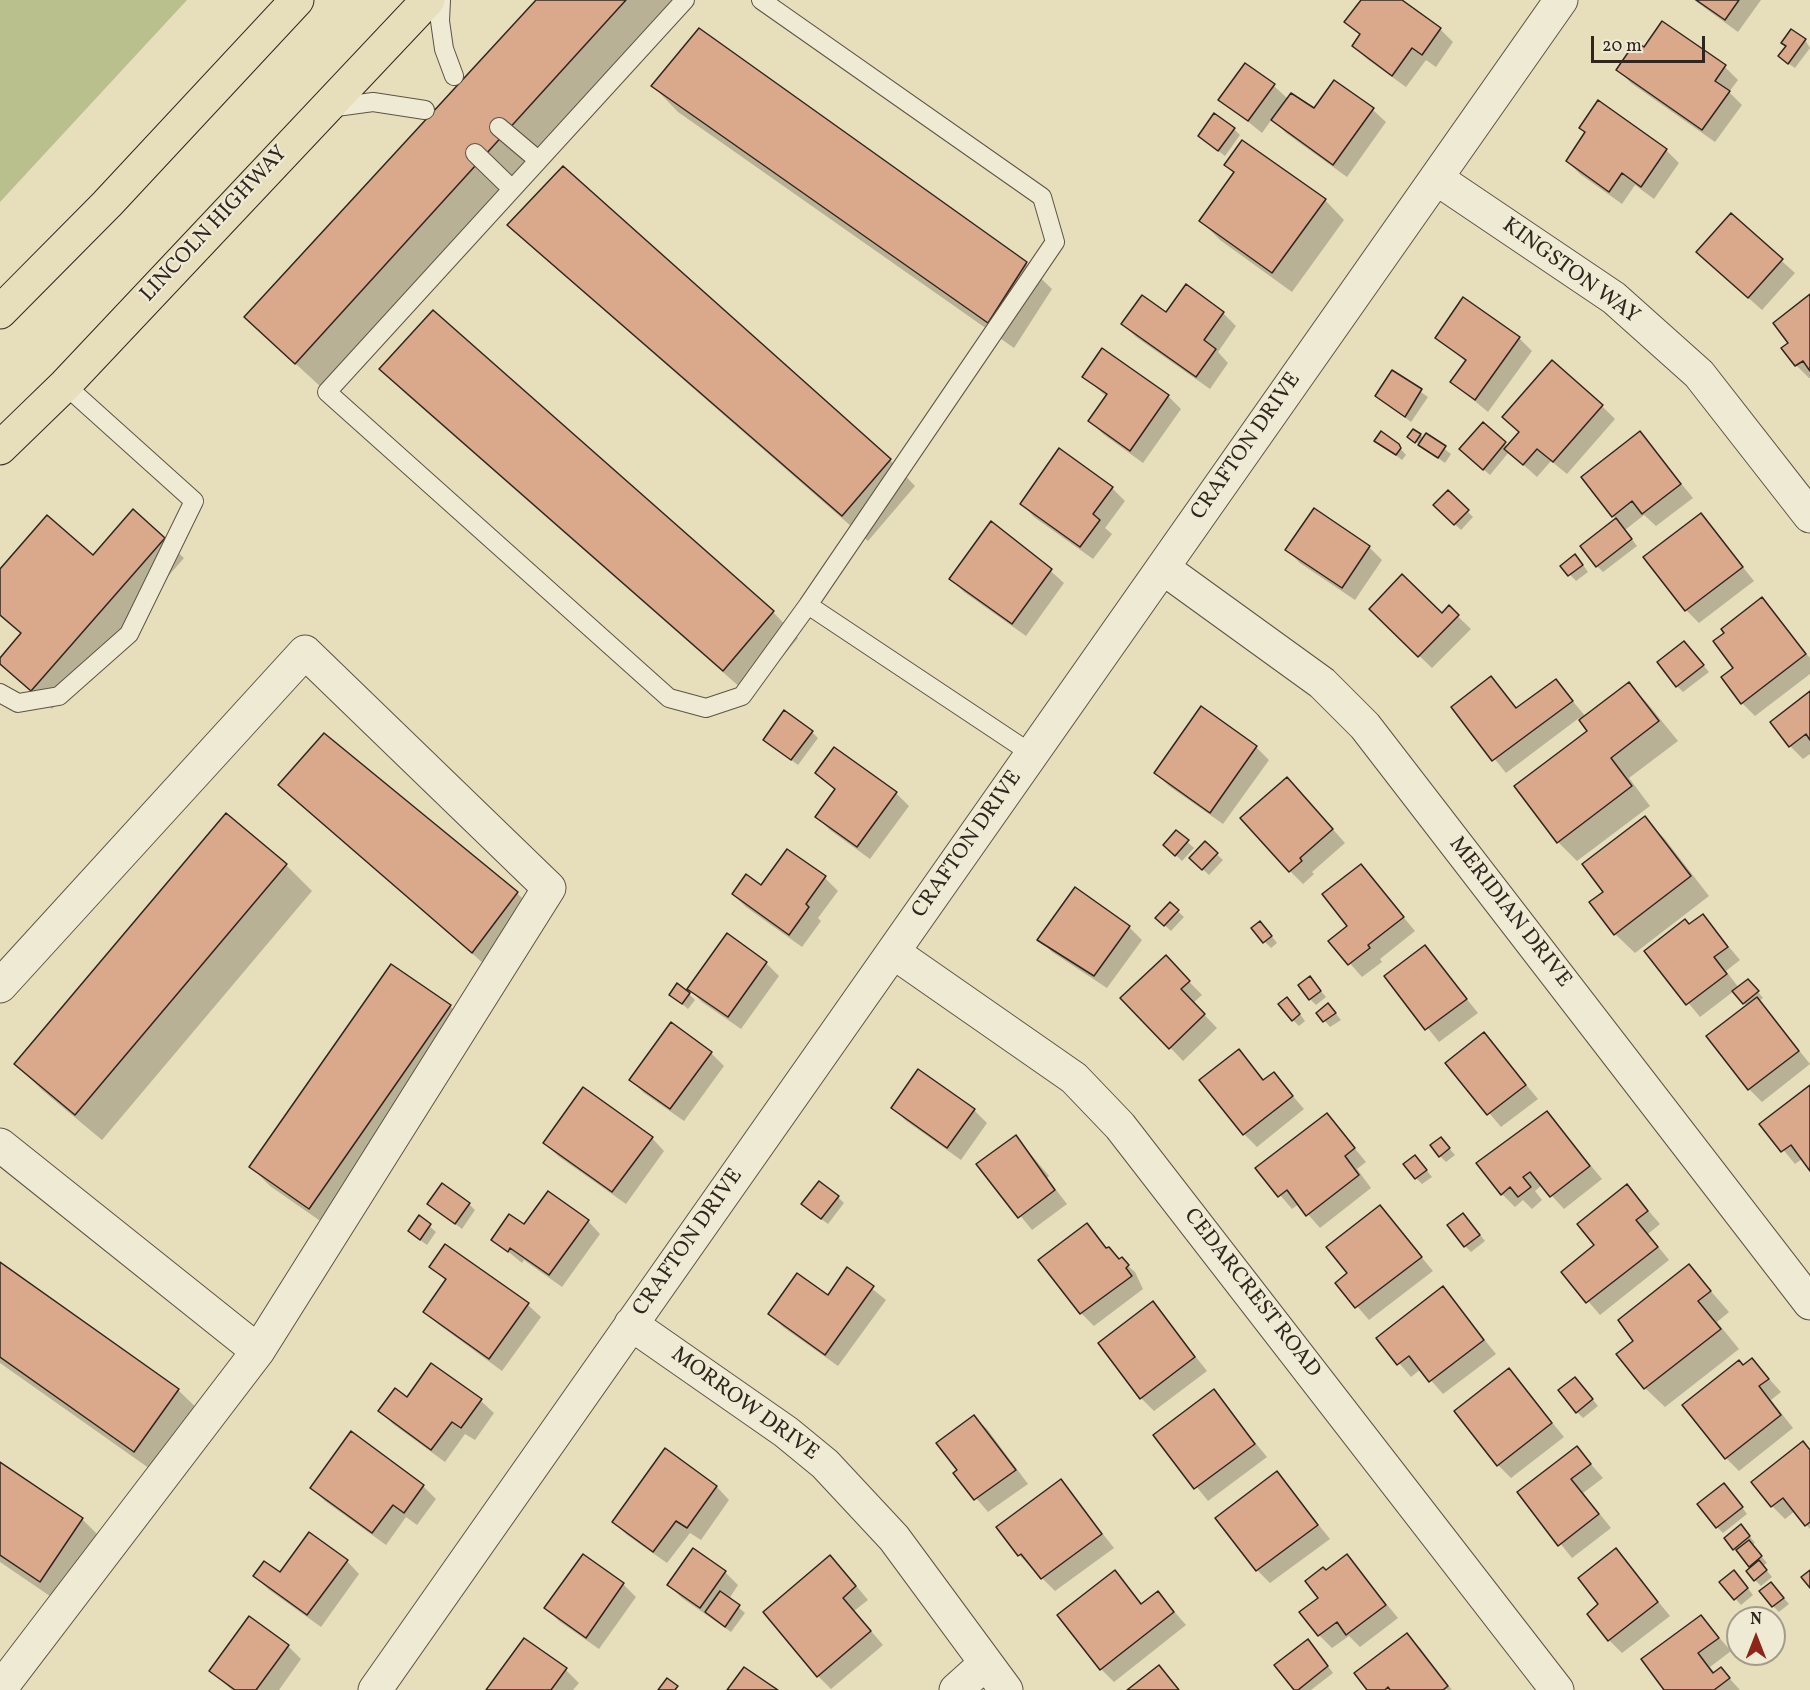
<!DOCTYPE html>
<html>
<head>
<meta charset="utf-8">
<style>
	body { margin:0 }
	#map { position:relative; width:1810px; height:1690px; overflow:hidden; background:#e7debc; font-family:Vollkorn,serif }
	canvas { display:block }
	.north { position:absolute; left:1726px; top:1606px; width:60px; height:60px; box-sizing:border-box; background:#efead3; border:2px solid #a39c8b; border-radius:50%; rotate:0deg; font-size:16px; font-weight:700; line-height:24px; text-align:center; color:#31261f }
	.north::after { content:''; display:block; margin:auto; width:21px; height:27px; background:#8f2418; clip-path:polygon(50% 0,100% 100%,50% 72%,0 100%) }
	.scale { position:absolute; left:1591px; top:36px; width:114px; height:27px; box-sizing:border-box; border:3px solid #31261f; border-top:0; padding-left:8px; font-size:18px; line-height:21px; white-space:nowrap; color:#31261f; -webkit-text-stroke:4px #efead3; paint-order:stroke }
</style>
</head>
<body>
<div id="map">
<canvas width="1810" height="1690"></canvas>
<div class="north">N</div>
<div class="scale">20 m</div>
</div>
<script>
const context = document.querySelector('canvas').getContext('2d');
context.lineJoin = 'round';
function fill(path, color) {
  context.fillStyle = color;
  context.fill(path, 'evenodd');
}
function shape(rows) {
  const path = new Path2D();
  for (const r of rows) {
    path.moveTo(r[0], r[1]);
    for (let i = 2; i < r.length; i += 2) path.lineTo(r[i], r[i + 1]);
  }
  return path;
}
function stroke(path, color, width, dash) {
  context.strokeStyle = color;
  context.lineWidth = width;
  context.lineCap = dash ? 'butt' : 'round';
  context.setLineDash(dash || []);
  context.stroke(path);
}
function write(font, color, halo, rows, align = 'center') {
  context.font = font + ' Vollkorn,serif';
  context.lineWidth = 4.5;
  context.setLineDash([]);
  context.textBaseline = 'middle';
  context.strokeStyle = halo;
  context.fillStyle = color;
  for (const [text, x, y, turn = 0] of rows) {
    context.save();
    context.translate(x, y);
    context.rotate((+turn || 0) * Math.PI / 180);
    context.textAlign = isNaN(turn) ? turn : align;
    if (halo) context.strokeText(text, 0, 0);
    context.fillText(text, 0, 0);
    context.restore();
  }
}
const green = shape([
	[0,0,187,0,0,202]
]);
const shadow = shape([
	[538,0,675,0,322,388,272,342],
	[1363,0,1399,0,1440,29,1453,42,1436,67,1426,60,1406,87,1367,59,1354,46,1361,36,1346,22],
	[1694,0,1761,0,1738,32],
	[1805,40,1810,48,1795,68,1786,62],
	[1644,49,1725,67,1738,80,1729,92,1742,105,1715,142,1631,83,1618,70],
	[1245,65,1274,86,1288,99,1314,110,1335,82,1373,110,1386,122,1347,177,1286,133,1272,119,1262,133,1220,99],
	[653,86,1026,264,1052,289,1014,348,678,112],
	[1598,102,1666,150,1679,163,1654,199,1635,185,1622,204,1580,174,1567,161,1586,134,1581,128],
	[1234,129,1240,135,1225,156,1199,136],
	[1226,164,1325,200,1344,220,1292,292,1220,240,1201,221,1235,174],
	[1731,215,1795,273,1762,310,1711,265],
	[509,225,890,460,915,486,868,541,535,250],
	[1810,296,1810,378,1809,378,1796,365,1790,343],
	[1223,313,1236,326,1218,352,1228,363,1210,389,1136,337,1123,324,1166,314],
	[1437,337,1519,338,1532,351,1488,412,1452,382,1466,362],
	[1103,350,1168,396,1181,409,1143,463,1103,434,1090,421,1107,397,1084,377],
	[381,369,773,612,798,638,750,696,406,394],
	[1393,372,1428,397,1411,422,1377,396],
	[1602,406,1615,419,1567,474,1551,461,1537,477,1509,452,1490,475,1467,455,1483,424,1508,447,1520,433,1504,417],
	[1640,433,1693,498,1656,526,1644,515,1625,530,1637,546,1603,572,1597,566,1616,519,1613,516],
	[1420,435,1424,439,1426,435,1451,454,1445,463,1409,437],
	[1376,440,1398,446,1406,455,1402,460],
	[1112,488,1125,501,1105,528,1112,534,1093,559,1034,517,1022,504],
	[1448,492,1473,517,1461,530,1435,505],
	[133,512,184,558,52,709,0,662,22,635,0,616,0,571,93,557],
	[1701,515,1754,581,1699,623,1686,610],
	[992,523,1016,540,1064,583,1026,636,964,592,951,579],
	[1369,547,1382,560,1355,600,1300,563,1287,550],
	[1581,562,1588,572,1576,581,1562,566],
	[1762,599,1810,658,1810,674,1755,716,1742,703,1735,668],
	[1449,608,1471,629,1432,668,1384,622,1442,615],
	[1690,649,1709,672,1683,692,1677,686],
	[1491,678,1518,709,1556,681,1586,717,1629,684,1648,704,1678,741,1629,778,1650,806,1577,861,1558,842,1589,731,1579,718,1506,773,1453,707],
	[1810,693,1810,754,1803,759,1790,746],
	[812,732,818,738,798,765,765,740],
	[1256,747,1269,760,1223,824,1169,786,1156,773],
	[817,773,896,793,909,806,870,859,830,830,817,817,836,791],
	[280,785,517,893,536,912,492,971],
	[1300,792,1345,843,1312,872,1314,874,1303,884,1290,871],
	[1644,818,1664,838,1709,896,1635,953,1615,934],
	[1176,832,1194,848,1182,861,1171,851],
	[1205,843,1223,860,1209,875,1191,858],
	[286,865,312,891,102,1140,42,1090,16,1064],
	[1361,866,1415,931,1380,959,1382,962,1362,977,1330,941,1349,926],
	[825,878,838,891,818,918,821,921,802,947,746,907,733,894],
	[1170,904,1184,917,1171,931,1157,918],
	[1703,916,1740,960,1726,971,1739,988,1754,987,1763,998,1759,1001,1810,1064,1762,1102,1749,1089,1747,1007,1734,991,1700,1017,1646,951],
	[1129,927,1142,940,1107,988,1052,952,1039,939],
	[1266,929,1277,943,1271,948,1265,942],
	[728,935,766,963,779,976,741,1029,702,1002,689,989],
	[1425,947,1478,1013,1439,1042,1386,976],
	[1165,957,1202,995,1193,1003,1217,1028,1183,1061,1123,998],
	[1315,984,1326,997,1316,1005,1310,999],
	[670,994,689,994,695,1000,688,1009],
	[1293,1005,1305,1021,1299,1026,1293,1020],
	[450,1006,469,1026,329,1227,270,1186,251,1167],
	[1334,1011,1341,1020,1330,1027,1318,1013],
	[1484,1034,1538,1099,1501,1127,1447,1063],
	[1239,1051,1265,1081,1274,1074,1304,1109,1257,1147,1244,1134],
	[711,1053,724,1066,684,1121,644,1093,631,1080],
	[1810,1087,1810,1168,1802,1159,1795,1164,1762,1124],
	[893,1107,974,1110,987,1123,961,1160,905,1120],
	[1547,1113,1602,1179,1564,1209,1542,1185,1535,1191,1542,1200,1532,1209,1523,1200,1515,1207,1502,1194],
	[1327,1115,1366,1162,1357,1169,1371,1188,1320,1228,1299,1204,1292,1209,1257,1168],
	[1016,1137,1049,1176,1047,1178,1067,1204,1032,1230,979,1165],
	[652,1138,664,1151,626,1204,558,1156,545,1143],
	[1441,1139,1455,1155,1446,1162,1440,1156],
	[1421,1163,1432,1177,1422,1184,1416,1178],
	[1627,1186,1660,1224,1648,1234,1669,1260,1600,1315,1563,1272,1596,1245],
	[838,1197,844,1203,828,1224,809,1210],
	[469,1204,475,1210,462,1229,435,1209],
	[1380,1207,1433,1271,1369,1320,1337,1283,1349,1273],
	[419,1217,436,1232,427,1245,416,1237],
	[588,1221,600,1234,562,1287,524,1260,522,1263,493,1239],
	[1469,1221,1485,1241,1471,1252,1465,1246],
	[1087,1225,1108,1249,1135,1272,1143,1289,1094,1326,1081,1313],
	[0,1264,178,1390,204,1415,160,1476,0,1363],
	[1689,1266,1729,1312,1717,1322,1739,1349,1665,1407,1645,1388,1636,1341],
	[431,1267,528,1305,541,1317,502,1371,438,1324,425,1311,446,1281],
	[848,1269,886,1300,838,1366,783,1327,770,1314,828,1297],
	[1443,1288,1496,1354,1443,1394,1421,1369,1411,1377,1378,1338],
	[1153,1303,1207,1371,1154,1411,1141,1398],
	[1752,1360,1781,1392,1771,1400,1793,1428,1739,1471,1726,1458,1743,1367],
	[1509,1370,1564,1437,1511,1478,1498,1465],
	[1581,1385,1598,1406,1583,1418,1577,1412],
	[1213,1391,1267,1457,1208,1501,1155,1435],
	[481,1401,494,1413,475,1440,465,1434,445,1462,393,1424,380,1411],
	[974,1417,987,1429,1028,1484,988,1512,955,1473,959,1470],
	[1577,1448,1603,1478,1583,1493,1611,1528,1572,1558,1519,1492],
	[665,1450,717,1487,729,1500,701,1540,690,1533,667,1563,627,1535,614,1522],
	[1810,1451,1810,1529,1795,1511,1785,1519,1772,1506],
	[0,1464,82,1519,108,1545,66,1607,0,1562],
	[1277,1473,1330,1539,1270,1583,1257,1570],
	[1061,1481,1114,1548,1055,1591,1019,1555],
	[423,1486,436,1499,417,1525,406,1517,386,1545,325,1501,312,1488],
	[1730,1491,1747,1514,1723,1533,1717,1527],
	[1747,1533,1755,1543,1752,1545,1767,1563,1763,1566,1772,1577,1761,1586,1755,1580,1752,1568,1734,1549],
	[693,1550,725,1572,738,1585,729,1599,745,1613,731,1632,682,1598,669,1585],
	[1616,1550,1670,1616,1622,1653,1609,1640,1601,1604],
	[583,1556,623,1584,636,1597,599,1649,559,1621,546,1608],
	[1347,1556,1398,1618,1360,1647,1349,1636,1332,1648,1319,1635,1326,1572],
	[347,1561,359,1574,321,1627,268,1589,255,1576,280,1575],
	[843,1570,868,1600,854,1611,883,1645,831,1689,818,1676],
	[1114,1572,1143,1605,1158,1593,1186,1625,1114,1682,1101,1669],
	[1740,1578,1753,1595,1741,1605,1721,1582],
	[1777,1590,1789,1604,1779,1612,1773,1606],
	[1701,1617,1731,1651,1710,1667,1715,1673,1721,1669,1740,1690,1666,1690],
	[1407,1635,1420,1648,1452,1690,1369,1690],
	[288,1646,301,1659,279,1690,232,1690,211,1671],
	[1314,1647,1333,1673,1311,1690,1296,1690],
	[566,1670,579,1683,573,1690,488,1690]
]);
const building = shape([
	[536,0,626,0,295,364,244,317,536,0],
	[1361,0,1402,0,1441,28,1422,55,1412,48,1392,76,1352,46,1360,34,1344,22,1361,0],
	[1696,0,1739,0,1725,20,1696,0],
	[1662,21,1726,65,1715,81,1730,91,1702,130,1616,70,1636,41,1644,47,1662,21],
	[699,28,1027,262,988,323,651,86,699,28],
	[1791,29,1806,39,1788,64,1778,56,1786,46,1781,43,1791,29],
	[1245,63,1275,84,1248,121,1218,100,1245,63],
	[1334,80,1374,108,1333,165,1271,120,1291,93,1314,108,1334,80],
	[1598,100,1667,149,1641,187,1622,173,1609,192,1566,161,1585,132,1579,128,1598,100],
	[1214,113,1235,128,1218,151,1198,136,1214,113],
	[1242,140,1326,199,1272,273,1199,221,1234,172,1224,165,1242,140],
	[563,166,891,459,842,516,507,225,563,166],
	[1731,213,1783,259,1748,298,1696,252,1731,213],
	[1186,284,1224,312,1204,340,1216,349,1196,377,1121,324,1142,295,1166,312,1186,284],
	[1810,294,1810,371,1803,361,1795,366,1781,348,1788,343,1773,323,1810,294],
	[1463,297,1520,337,1475,400,1450,382,1466,360,1435,338,1463,297],
	[433,310,774,611,723,671,379,369,433,310],
	[1102,348,1169,395,1130,451,1088,421,1107,394,1082,377,1102,348],
	[1552,360,1603,405,1553,462,1537,449,1523,465,1504,449,1519,432,1502,417,1552,360],
	[1392,370,1422,389,1405,417,1375,396,1392,370],
	[1483,422,1506,442,1483,470,1459,449,1483,422],
	[1413,429,1421,434,1415,443,1407,437,1413,429],
	[1381,431,1399,444,1401,448,1396,455,1374,441,1381,431],
	[1640,431,1681,484,1642,514,1632,501,1612,517,1581,477,1640,431],
	[1426,433,1446,446,1438,458,1418,445,1426,433],
	[1059,448,1113,487,1093,514,1100,520,1080,547,1020,504,1059,448],
	[1448,490,1469,510,1454,525,1433,505,1448,490],
	[1314,508,1370,546,1342,588,1285,550,1314,508],
	[133,509,165,538,31,691,0,664,0,658,21,633,0,615,0,569,47,515,93,555,133,509],
	[1701,513,1743,567,1685,611,1643,557,1701,513],
	[1616,518,1632,539,1596,567,1580,546,1616,518],
	[991,521,1052,569,1012,624,949,579,991,521],
	[1575,554,1583,565,1568,576,1560,566,1575,554],
	[1402,574,1442,613,1449,605,1459,615,1418,657,1369,609,1402,574],
	[1762,597,1806,654,1741,704,1721,677,1733,668,1713,641,1724,633,1721,629,1762,597],
	[1684,641,1704,665,1676,687,1657,662,1684,641],
	[1491,676,1516,708,1556,679,1573,701,1492,761,1451,707,1491,676],
	[1629,682,1659,721,1611,758,1632,786,1557,843,1514,786,1587,731,1579,720,1629,682],
	[1810,691,1810,740,1806,734,1789,747,1770,722,1810,691],
	[1201,706,1257,746,1210,813,1154,773,1201,706],
	[784,710,813,731,791,760,763,740,784,710],
	[324,733,518,892,472,953,278,785,324,733],
	[834,747,897,792,857,847,815,817,835,789,815,773,834,747],
	[1287,777,1333,829,1300,858,1302,861,1289,872,1240,818,1287,777],
	[226,813,287,864,75,1115,14,1064,226,813],
	[1645,816,1691,876,1614,935,1589,902,1603,892,1582,864,1645,816],
	[1176,830,1189,840,1175,856,1163,845,1176,830],
	[1205,841,1218,853,1202,870,1189,858,1205,841],
	[787,849,826,876,806,904,809,907,789,935,732,894,746,874,761,885,787,849],
	[1361,864,1404,917,1368,945,1370,948,1348,965,1328,941,1347,926,1322,894,1361,864],
	[1075,887,1130,926,1094,976,1037,940,1075,887],
	[1170,902,1179,910,1164,926,1155,918,1170,902],
	[1703,914,1728,947,1714,957,1727,974,1686,1005,1644,951,1685,919,1689,924,1703,914],
	[1260,921,1272,936,1263,943,1251,928,1260,921],
	[727,933,767,962,728,1017,687,989,727,933],
	[1425,945,1467,999,1425,1030,1384,976,1425,945],
	[1166,955,1190,981,1181,989,1205,1014,1169,1049,1120,998,1166,955],
	[391,964,451,1005,309,1209,249,1167,391,964],
	[1310,976,1321,991,1309,1000,1298,985,1310,976],
	[1748,979,1759,991,1743,1004,1732,991,1748,979],
	[677,983,690,993,682,1004,669,995,677,983],
	[1287,997,1300,1014,1292,1021,1278,1004,1287,997],
	[1757,997,1799,1051,1748,1090,1706,1036,1757,997],
	[1328,1003,1336,1013,1323,1022,1316,1013,1328,1003],
	[671,1022,712,1052,670,1109,629,1080,671,1022],
	[1484,1032,1526,1085,1487,1115,1445,1063,1484,1032],
	[1239,1049,1263,1080,1274,1072,1293,1096,1243,1135,1199,1080,1239,1049],
	[918,1069,975,1109,947,1148,891,1108,918,1069],
	[1810,1085,1810,1171,1791,1145,1781,1152,1759,1124,1810,1085],
	[583,1087,653,1137,612,1192,543,1143,583,1087],
	[1547,1111,1590,1166,1550,1197,1530,1172,1523,1177,1531,1187,1518,1197,1510,1187,1501,1195,1476,1163,1547,1111],
	[1327,1113,1355,1148,1345,1156,1359,1175,1306,1216,1287,1190,1278,1197,1255,1168,1327,1113],
	[1016,1135,1055,1190,1018,1218,976,1164,1016,1135],
	[1441,1137,1450,1148,1439,1157,1430,1145,1441,1137],
	[1415,1155,1427,1170,1415,1179,1403,1164,1415,1155],
	[819,1181,839,1196,821,1219,801,1204,819,1181],
	[442,1183,470,1203,455,1224,427,1204,442,1183],
	[1627,1184,1648,1211,1636,1220,1658,1247,1586,1303,1561,1272,1594,1245,1577,1224,1627,1184],
	[548,1191,589,1220,549,1275,510,1248,508,1252,491,1240,509,1214,524,1224,548,1191],
	[1380,1205,1422,1257,1355,1308,1335,1283,1347,1273,1326,1247,1380,1205],
	[1463,1213,1480,1235,1464,1247,1447,1225,1463,1213],
	[419,1215,431,1224,420,1240,408,1231,419,1215],
	[1087,1223,1106,1248,1109,1247,1119,1259,1122,1257,1129,1265,1126,1268,1132,1276,1080,1314,1038,1260,1087,1223],
	[445,1244,529,1303,489,1359,423,1312,446,1279,429,1267,445,1244],
	[0,1262,179,1389,134,1452,0,1357,0,1262],
	[1689,1264,1711,1291,1698,1301,1721,1329,1644,1389,1616,1354,1633,1341,1618,1320,1689,1264],
	[847,1267,874,1286,825,1355,768,1314,797,1273,828,1295,847,1267],
	[1443,1286,1484,1340,1429,1382,1409,1356,1397,1365,1376,1338,1443,1286],
	[1153,1301,1195,1357,1140,1399,1098,1343,1153,1301],
	[1752,1358,1769,1379,1759,1386,1781,1415,1725,1459,1682,1405,1739,1360,1743,1365,1752,1358],
	[431,1363,482,1399,461,1428,452,1422,431,1450,378,1411,395,1388,407,1397,431,1363],
	[1509,1368,1552,1423,1497,1466,1454,1411,1509,1368],
	[1575,1377,1593,1399,1576,1413,1558,1390,1575,1377],
	[1214,1389,1255,1444,1194,1489,1153,1435,1214,1389],
	[974,1415,1016,1470,974,1500,953,1473,957,1470,936,1443,974,1415],
	[351,1431,424,1485,404,1513,393,1505,372,1533,310,1488,351,1431],
	[1803,1441,1810,1450,1810,1522,1805,1526,1783,1498,1771,1507,1751,1482,1803,1441],
	[1577,1446,1591,1464,1571,1479,1599,1514,1558,1546,1517,1492,1577,1446],
	[665,1448,717,1486,687,1528,676,1521,653,1552,612,1522,665,1448],
	[0,1462,83,1518,40,1582,0,1555,0,1462],
	[1277,1471,1318,1525,1256,1571,1215,1518,1277,1471],
	[1061,1479,1102,1534,1041,1579,1021,1554,1018,1556,996,1527,1061,1479],
	[1724,1483,1743,1507,1716,1528,1697,1504,1724,1483],
	[1741,1524,1750,1536,1733,1550,1724,1538,1741,1524],
	[309,1532,348,1560,307,1615,253,1576,264,1561,280,1572,309,1532],
	[1749,1540,1762,1556,1749,1567,1736,1550,1749,1540],
	[693,1548,726,1571,700,1608,667,1585,693,1548],
	[1616,1548,1658,1602,1608,1641,1587,1614,1598,1604,1578,1578,1616,1548],
	[583,1554,624,1583,586,1638,544,1608,583,1554],
	[1347,1554,1386,1605,1346,1635,1337,1622,1318,1636,1299,1612,1318,1598,1305,1581,1323,1567,1326,1570,1347,1554],
	[830,1555,856,1586,843,1598,871,1631,817,1677,763,1612,830,1555],
	[1759,1560,1767,1570,1754,1581,1746,1571,1759,1560],
	[1115,1570,1141,1604,1158,1591,1174,1612,1100,1670,1057,1615,1115,1570],
	[1734,1570,1748,1588,1734,1600,1719,1582,1734,1570],
	[1810,1570,1810,1588,1801,1577,1810,1570],
	[1771,1582,1784,1598,1772,1607,1759,1591,1771,1582],
	[720,1591,740,1605,725,1627,705,1612,720,1591],
	[1701,1615,1719,1638,1698,1653,1713,1673,1721,1667,1730,1678,1714,1690,1664,1690,1641,1659,1701,1615],
	[249,1616,289,1645,256,1690,235,1690,209,1671,249,1616],
	[1407,1633,1448,1686,1443,1690,1390,1690,1388,1687,1385,1690,1367,1690,1354,1673,1407,1633],
	[524,1638,567,1668,551,1690,486,1690,524,1638],
	[1308,1639,1328,1666,1298,1690,1294,1690,1274,1665,1308,1639],
	[1159,1665,1179,1690,1127,1690,1159,1665],
	[744,1667,778,1690,727,1690,744,1667],
	[667,1678,678,1686,675,1690,658,1690,667,1678]
]);
const lane = shape([
	[441,0,440,21,444,49,454,76],
	[685,0,327,392,669,698,706,708,742,696,808,605,1055,242,1042,197,761,0],
	[329,108,373,102,425,110],
	[499,127,538,160],
	[475,153,512,189],
	[808,605,1032,754],
	[0,693,18,703,59,696,129,634,194,501,65,385]
]);
const street = shape([
	[1436,178,1614,298,1699,374,1810,516],
	[1163,568,1322,683,1365,726,1810,1303],
	[893,952,1074,1078,1120,1126,1557,1690],
	[0,986,305,652,549,888,258,1351,0,1689],
	[0,1145,258,1351],
	[631,1324,786,1432,825,1464,894,1538,1006,1690],
	[375,1690,1561,0],
	[956,1690,986,1663]
]);
const highway = shape([
	[0,312,107,204,297,0],
	[0,448,65,385,428,0]
]);
const streetNames = [
	["LINCOLN HIGHWAY",215,225,-47],
	["KINGSTON WAY",1570,272,36],
	["CRAFTON DRIVE",1247,447,-55],
	["CRAFTON DRIVE",968,845,-55],
	["MERIDIAN DRIVE",1509,913,52],
	["CRAFTON DRIVE",689,1243,-55],
	["CEDARCREST ROAD",1251,1294,52],
	["MORROW DRIVE",744,1405,36]
];
fill(green, '#bac08d');
fill(shadow, '#0003');
fill(building, '#daa88b');
stroke(building, '#31261f', 1.5);
stroke(lane, '#5e5446', 20);
stroke(street, '#5e5446', 35);
stroke(highway, '#31261f', 35);
stroke(lane, '#efead3', 18);
stroke(street, '#efead3', 33);
stroke(highway, '#e7debc', 33);
write('22px', '#31261f', '#efead3', streetNames);
</script>
</body>
</html>
